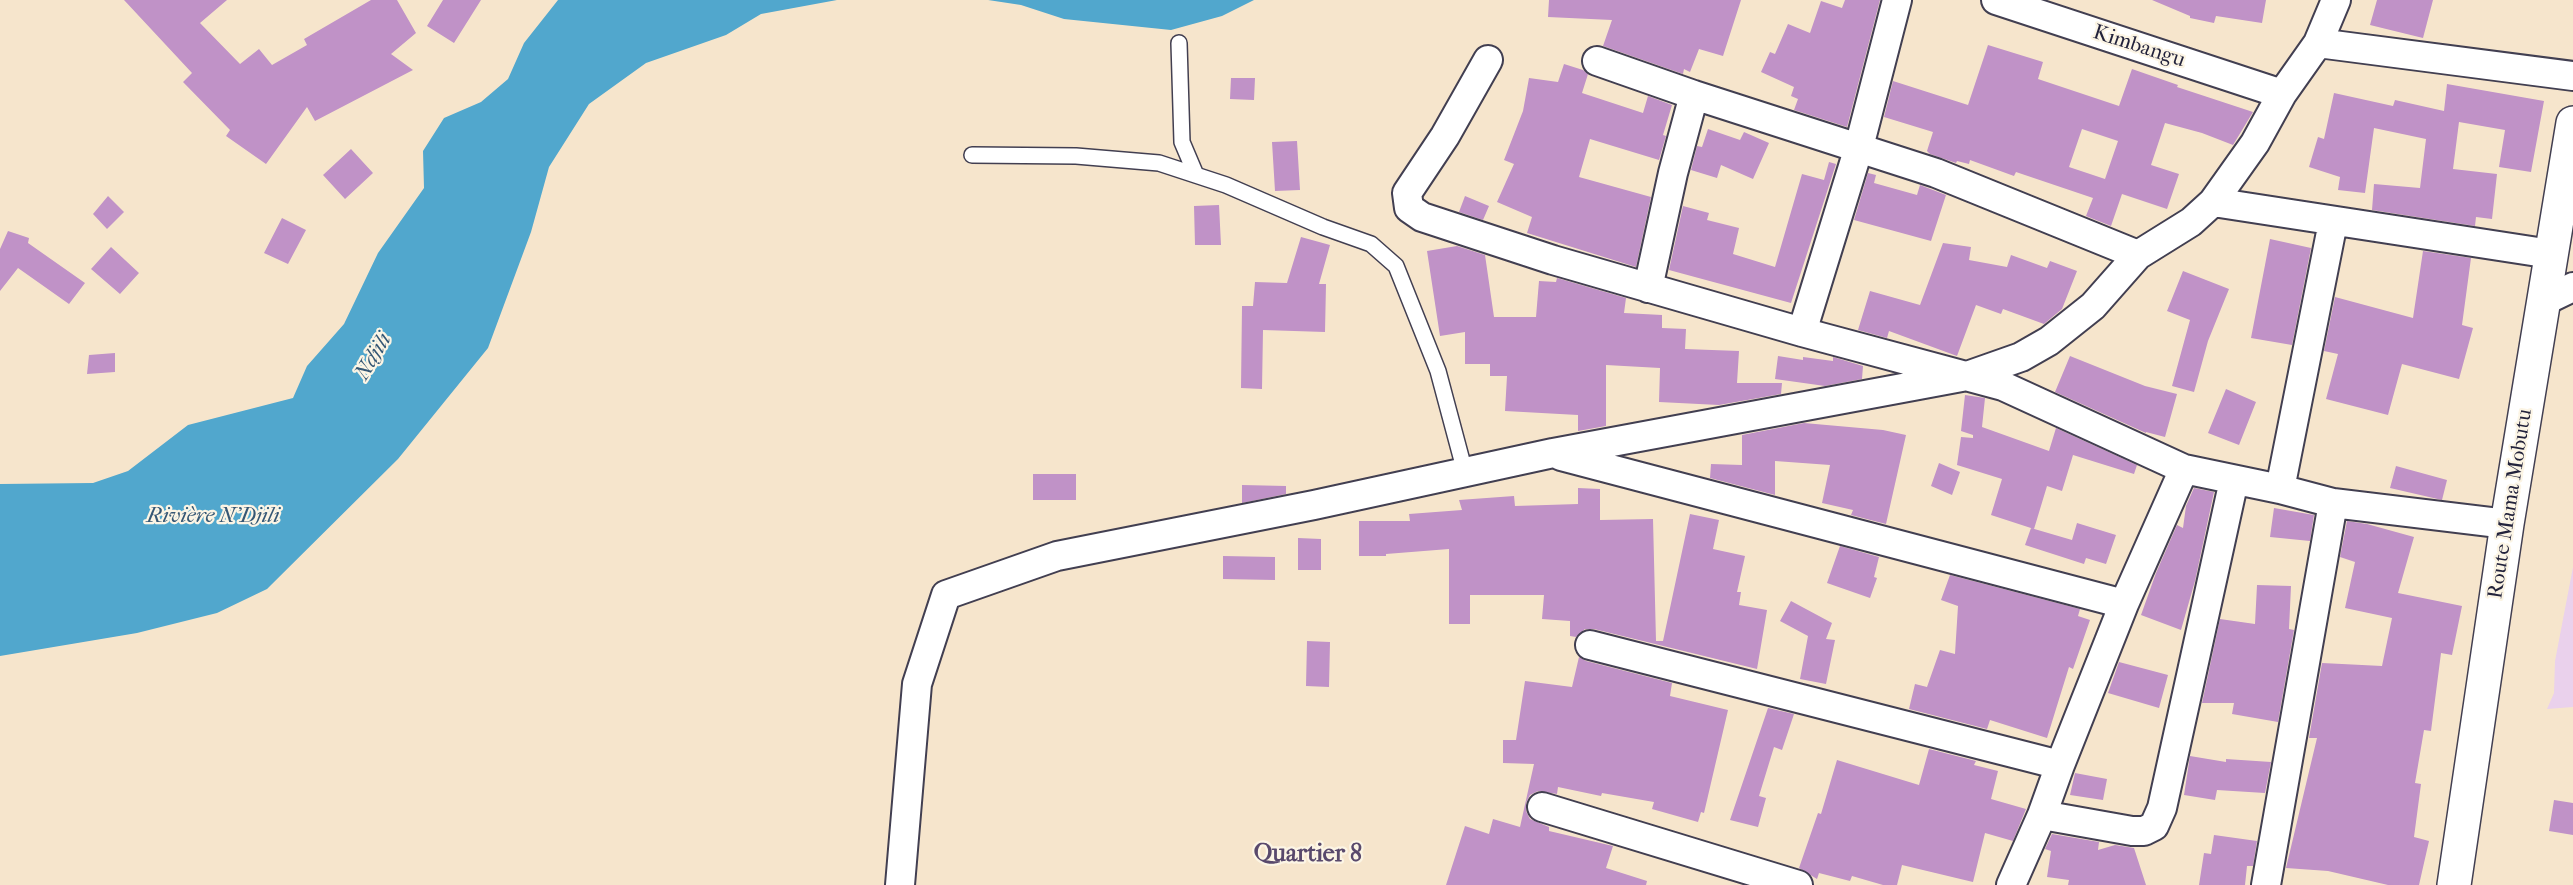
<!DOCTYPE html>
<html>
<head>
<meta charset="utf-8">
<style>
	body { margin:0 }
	canvas { display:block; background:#f6e5cc }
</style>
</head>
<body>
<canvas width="2573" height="885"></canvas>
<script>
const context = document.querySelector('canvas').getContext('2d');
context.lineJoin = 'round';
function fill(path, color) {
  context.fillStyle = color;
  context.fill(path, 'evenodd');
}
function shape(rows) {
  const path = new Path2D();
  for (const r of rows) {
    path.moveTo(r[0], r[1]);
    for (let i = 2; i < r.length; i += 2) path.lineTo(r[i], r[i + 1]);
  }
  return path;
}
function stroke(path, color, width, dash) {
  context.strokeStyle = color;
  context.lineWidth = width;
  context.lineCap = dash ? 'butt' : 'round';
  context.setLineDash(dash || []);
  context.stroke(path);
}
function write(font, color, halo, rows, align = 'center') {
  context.font = font + ' "IM FELL French Canon",serif';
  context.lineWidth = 4.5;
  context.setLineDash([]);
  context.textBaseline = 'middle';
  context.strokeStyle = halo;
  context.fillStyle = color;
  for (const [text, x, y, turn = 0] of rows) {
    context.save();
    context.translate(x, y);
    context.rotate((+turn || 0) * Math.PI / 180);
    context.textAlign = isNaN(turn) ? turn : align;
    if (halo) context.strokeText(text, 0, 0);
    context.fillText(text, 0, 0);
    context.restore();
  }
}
const built = shape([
	[2573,567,2573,707,2547,709,2554,693,2555,661]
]);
const water = shape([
	[558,0,837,0,761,14,726,35,646,63,589,104,549,167,531,232,488,348,398,459,267,589,217,613,137,633,0,656,0,484,93,483,128,471,188,425,293,398,307,366,344,324,378,253,424,188,423,151,444,118,481,102,508,79,524,43],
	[988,0,1254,0,1222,16,1171,30,1064,19,1021,5]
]);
const building = shape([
	[124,0,227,0,200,23,240,64,259,49,272,65,307,45,304,39,371,0,397,0,416,33,391,54,413,70,315,121,307,107,266,164,226,136,230,130,183,82,192,73],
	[443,0,481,0,454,43,427,26],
	[1549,0,1741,0,1723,56,1699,49,1690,72,1684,69,1683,74,1603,46,1612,20,1548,17],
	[1845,0,1880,0,1847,127,1794,110,1798,99,1791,96,1794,87,1761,72,1770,52,1775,54,1788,24,1810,33,1821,1,1842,8],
	[2152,0,2266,0,2262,23,2216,16,2214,23,2190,18,2190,16],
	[2377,0,2433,0,2423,38,2370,25],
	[1988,45,2043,62,2038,79,2119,106,2132,69,2178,85,2177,87,2253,112,2233,145,2202,133,2165,123,2151,165,2179,174,2167,209,2122,194,2111,226,2086,216,2093,198,2016,172,2014,176,1970,160,1969,164,1957,161,1956,163,1930,154,1927,151,1933,132,1884,117,1893,81,1968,105],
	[2082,129,2118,141,2105,179,2069,167],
	[1564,64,1583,70,1588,74,1582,93,1643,113,1648,96,1672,105,1663,135,1666,136,1659,160,1590,139,1579,177,1651,197,1636,267,1527,233,1532,217,1497,202,1514,164,1504,160,1523,111,1529,78,1558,82],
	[1231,78,1255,78,1254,100,1230,99],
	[2447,84,2544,101,2531,172,2499,167,2505,130,2459,122,2453,169,2497,174,2492,219,2476,217,2475,226,2372,210,2374,184,2420,188,2426,139,2374,128,2365,193,2338,190,2340,177,2309,167,2318,137,2324,139,2334,93,2393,106,2395,100,2444,111],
	[1708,129,1740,140,1744,132,1769,143,1753,179,1721,165,1717,178,1691,170,1697,146,1702,147],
	[1297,141,1300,190,1275,191,1272,142],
	[351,149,373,173,345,199,323,175],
	[1829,162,1836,164,1791,303,1669,270,1683,206,1709,213,1707,220,1739,228,1733,254,1775,267,1802,174,1824,180],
	[1868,173,1876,175,1874,183,1917,195,1920,185,1946,195,1931,241,1854,220],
	[108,196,124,212,107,229,93,214],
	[1465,196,1489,206,1483,220,1459,212],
	[1219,205,1221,245,1195,245,1194,206],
	[282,218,306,230,288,264,264,253],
	[8,231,29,238,28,243,85,283,69,304,18,268,0,291,0,249],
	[1301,237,1330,245,1319,284,1326,284,1325,332,1263,330,1262,389,1241,388,1242,306,1253,306,1255,282,1287,283],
	[2270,239,2311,248,2292,345,2251,338],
	[1943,243,1971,247,1969,260,2007,267,2011,255,2047,268,2050,261,2077,271,2062,309,2044,324,2003,309,2001,314,1976,305,1957,356,1889,331,1887,338,1858,330,1870,291,1920,305],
	[1457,246,1485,255,1494,317,1536,317,1539,281,1556,282,1557,278,1626,298,1624,313,1662,315,1662,328,1686,329,1685,349,1739,351,1737,383,1782,383,1781,394,1719,405,1659,402,1660,368,1606,365,1606,426,1578,431,1578,415,1505,411,1507,376,1490,376,1490,364,1465,364,1465,332,1440,336,1427,251],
	[111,247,139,273,120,294,91,269],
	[2423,251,2471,258,2462,325,2473,328,2459,379,2402,364,2388,415,2326,399,2338,354,2324,351,2335,297,2413,318],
	[2183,271,2229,289,2208,341,2194,392,2172,386,2190,320,2167,311],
	[115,353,115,372,87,374,89,355],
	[1778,356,1803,360,1803,357,1833,361,1833,357,1863,366,1862,379,1825,386,1775,379],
	[2070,356,2145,386,2177,394,2165,437,2146,432,2146,433,2055,392],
	[2226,389,2256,402,2239,445,2208,433],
	[1965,395,1985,398,1982,427,2049,451,2056,428,2137,465,2134,474,2073,455,2062,491,2047,486,2034,529,1991,515,2002,479,1957,465,1961,437,1973,438,1973,435,1961,431],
	[1804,423,1883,430,1906,435,1886,524,1851,515,1853,510,1822,503,1830,465,1775,461,1775,495,1710,478,1711,464,1742,465,1742,435],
	[1939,463,1960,472,1952,495,1931,486],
	[2396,466,2447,480,2442,500,2390,488],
	[1033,474,1076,474,1076,500,1033,500],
	[1242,485,1286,486,1286,494,1242,503],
	[1578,488,1600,489,1600,520,1653,519,1656,641,1663,641,1690,514,1719,520,1713,549,1745,556,1737,592,1741,592,1739,605,1767,610,1757,669,1594,629,1585,629,1576,637,1570,636,1570,621,1542,619,1544,595,1470,595,1470,624,1449,624,1449,549,1386,554,1386,556,1359,556,1359,521,1410,521,1409,514,1462,510,1459,500,1514,496,1515,506,1578,504],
	[2194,488,2214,492,2195,581,2181,630,2141,615,2156,573,2177,525,2183,528,2186,506],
	[2274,508,2314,515,2310,541,2270,537],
	[2347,521,2367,524,2414,537,2398,593,2462,606,2452,655,2441,653,2431,731,2424,730,2415,783,2421,784,2414,837,2429,841,2419,885,2388,885,2328,871,2286,868,2317,738,2309,738,2322,663,2382,666,2392,618,2345,608,2355,562,2340,557],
	[2077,523,2116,535,2106,564,2086,558,2084,564,2025,545,2031,528,2072,540],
	[1298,538,1321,539,1321,570,1298,570],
	[1840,546,1879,557,1874,577,1877,578,1870,598,1827,583],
	[1223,556,1275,557,1275,580,1223,579],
	[1950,575,2080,609,2078,616,2090,620,2073,669,2069,667,2047,738,1990,720,1987,729,1909,709,1915,684,1927,687,1940,650,1955,654,1958,606,1941,600],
	[2257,585,2291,586,2289,629,2294,630,2278,722,2232,714,2234,703,2202,703,2220,619,2255,624],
	[1791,601,1832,623,1826,639,1835,640,1826,684,1800,679,1808,636,1780,621],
	[1307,641,1330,642,1329,687,1306,686],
	[1579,657,1586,661,1672,683,1670,696,1728,710,1704,813,1701,812,1698,822,1652,809,1654,802,1602,793,1601,796,1558,787,1557,794,1538,791,1530,795,1526,803,1526,811,1530,819,1549,827,1549,831,1613,846,1606,868,1647,881,1646,885,1446,885,1465,826,1489,834,1493,819,1520,827,1534,764,1503,763,1503,740,1516,740,1525,681,1572,687],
	[2119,662,2168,675,2159,708,2108,693],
	[1768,708,1794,714,1782,750,1774,747,1759,796,1766,798,1758,827,1730,820],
	[1929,749,1976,761,1974,765,1998,771,1991,799,2026,809,2013,841,1985,833,1973,882,1902,865,1897,885,1883,885,1852,876,1850,881,1819,873,1817,879,1799,868,1818,813,1821,814,1837,760,1919,785],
	[2190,756,2226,762,2226,759,2271,762,2265,793,2217,790,2215,800,2184,795],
	[2075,773,2107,779,2103,800,2070,795],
	[2554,800,2573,803,2573,835,2549,831],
	[2052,834,2099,842,2098,850,2115,845,2134,848,2146,885,2068,885,2069,880,2047,877,2051,851,2045,849],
	[2214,835,2257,841,2253,866,2247,866,2245,885,2199,885,2204,853,2211,854]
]);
const service = shape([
	[1179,43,1182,142,1196,175],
	[972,155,1076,156,1159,163,1226,185,1323,227,1371,244,1396,266,1438,371,1465,472]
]);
const minor = shape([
	[1996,0,2282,94],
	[2318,43,2573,76],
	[1488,60,1445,136,1407,193,1409,208,1422,217,1553,260,1802,332,2003,386,2184,469,2280,489,2333,503,2507,524],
	[1597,61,1694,95,1936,173,2138,255],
	[2213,202,2551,254],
	[1648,288,1673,173,1694,95],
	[2544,301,2573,287],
	[1802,332,1859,147,1897,0],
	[1561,456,2124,604],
	[2280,489,2333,222],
	[1590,645,2060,765],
	[1542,807,1798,885],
	[2042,815,2132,831,2144,831,2154,826,2162,808,2234,480],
	[900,885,917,684,946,595,1057,556,1314,505,1553,453,1967,376,2021,357,2049,341,2093,306,2138,255,2191,222,2213,202,2255,143,2282,94,2318,43,2336,0],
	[2011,885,2042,815,2060,765,2124,604,2184,469],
	[2266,885,2333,503]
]);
const tertiary = shape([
	[2454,885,2507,524,2573,123]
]);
const streetNames = [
	["Kimbangu",2139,47,18],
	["Route Mama Mobutu",2511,504,-81]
];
const waterNames = [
	["Ndjili",374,357,-59],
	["Rivière N'Djili",213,517]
];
const quarterNames = [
	["Quartier 8",1308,855]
];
fill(built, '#ead1ec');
fill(water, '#51a7cd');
fill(building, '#c092c7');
stroke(service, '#423f51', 18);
stroke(minor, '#423f51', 32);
stroke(tertiary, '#423f51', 36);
stroke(service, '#fff', 15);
stroke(minor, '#fff', 28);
stroke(tertiary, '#fff', 33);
write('21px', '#22223b', '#fcf5e5', streetNames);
write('italic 22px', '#355775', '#fcf5e5', waterNames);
write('bold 24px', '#59496c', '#fcf5e5', quarterNames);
</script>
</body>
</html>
